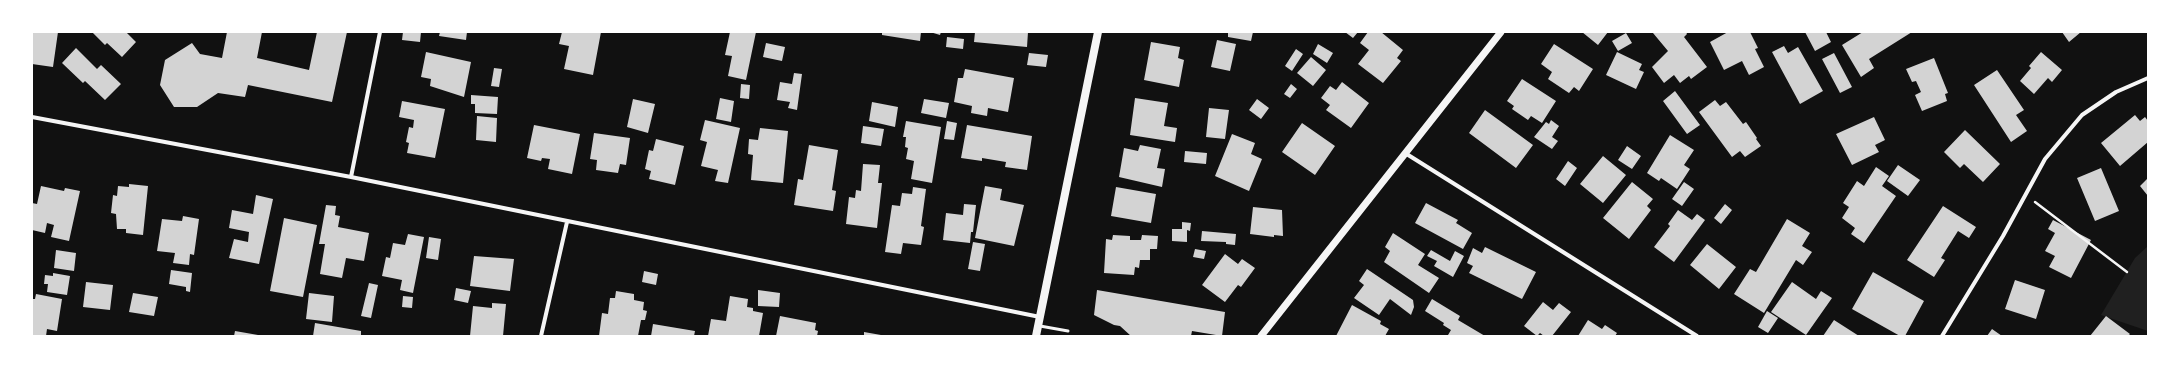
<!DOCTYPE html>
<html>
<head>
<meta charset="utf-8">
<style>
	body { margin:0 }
	#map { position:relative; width:2180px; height:368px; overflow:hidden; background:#111; font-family:Barlow,sans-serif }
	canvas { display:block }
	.frame { position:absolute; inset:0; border:33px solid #fff; pointer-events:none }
</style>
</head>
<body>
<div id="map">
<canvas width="2180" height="368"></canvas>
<div class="frame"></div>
</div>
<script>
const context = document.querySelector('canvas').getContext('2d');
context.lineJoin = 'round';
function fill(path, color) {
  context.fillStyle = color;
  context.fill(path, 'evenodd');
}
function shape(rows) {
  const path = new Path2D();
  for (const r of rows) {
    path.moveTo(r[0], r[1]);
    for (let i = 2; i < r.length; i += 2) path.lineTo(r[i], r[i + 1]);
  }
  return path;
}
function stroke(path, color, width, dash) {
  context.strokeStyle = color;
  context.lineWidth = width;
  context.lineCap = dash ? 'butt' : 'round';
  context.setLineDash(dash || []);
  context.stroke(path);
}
const green = shape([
	[2148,246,2148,331,2101,315,2135,258]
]);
const building = shape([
	[32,32,58,32,53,67,32,64],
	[92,32,126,32,136,42,122,57,107,43,105,45],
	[227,32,262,32,257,58,309,70,317,32,347,32,332,102,248,85,245,97,218,93,197,107,174,107,160,85,165,60,192,43,200,54,222,58],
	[403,32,421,32,420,42,402,40],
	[440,32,467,32,466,40,439,36],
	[562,32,601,32,593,75,564,69,569,46,559,44],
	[730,32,756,32,746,80,728,76,732,56,725,55],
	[882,32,921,32,920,41,882,35],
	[930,32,941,32,940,35],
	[975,32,1028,32,1027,47,974,42],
	[1228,32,1253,32,1251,41,1228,37],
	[1345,32,1358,32,1353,38],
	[1368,32,1381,32,1403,50,1397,58,1401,61,1383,83,1358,64,1369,50,1360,43],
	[1582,32,1608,32,1598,45],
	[1686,32,1687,34,1684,37,1707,67,1691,79,1689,76,1680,83,1674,75,1664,83,1652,67,1668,51,1653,33],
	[1728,32,1750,32,1758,48,1755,49,1764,67,1749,75,1742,61,1724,70,1710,42],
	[1805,32,1826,32,1831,42,1815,51],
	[1863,32,1912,32,1869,59,1874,68,1861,77,1842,45],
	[2062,32,2081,32,2069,42],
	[1626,33,1632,43,1618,51,1612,41],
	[947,37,964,39,963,49,946,47],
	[1217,40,1236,44,1230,71,1211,67],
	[1151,42,1180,47,1178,58,1184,60,1179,87,1144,80],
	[766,43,785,47,782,61,763,57],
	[1318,44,1333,53,1327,63,1313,54],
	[1554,44,1593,69,1579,91,1574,87,1569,93,1548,79,1552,72,1541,64],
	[1784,46,1788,53,1798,47,1823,91,1800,104,1772,52],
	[76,48,97,69,101,65,121,84,105,100,85,81,83,83,62,63],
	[1296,49,1303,54,1292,71,1285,66],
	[426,52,471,62,464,97,430,86,431,79,421,77],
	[1617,52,1642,64,1639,70,1644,72,1636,89,1606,75],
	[2041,52,2062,70,2052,82,2048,78,2034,94,2020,81,2031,68,2029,66],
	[1029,53,1048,55,1046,67,1027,65],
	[1834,53,1852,87,1840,93,1822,59],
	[1311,57,1326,70,1313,86,1297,73],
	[1934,58,1948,93,1945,94,1947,101,1922,111,1915,95,1921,92,1916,81,1912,82,1906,69],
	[494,68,502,69,499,87,491,86],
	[965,69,1014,78,1008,112,988,108,987,116,971,113,972,106,954,102,958,78,963,78],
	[1997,70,2024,110,2016,115,2027,131,2011,142,1974,85],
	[794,73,802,74,797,110,788,108,790,102,777,100,780,82,792,84],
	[1522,79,1556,101,1542,123,1531,116,1528,120,1512,109,1514,106,1507,101],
	[1342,82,1369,103,1351,128,1326,110,1330,105,1321,98,1330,86,1336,90],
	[741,84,750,85,749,99,740,98],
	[1291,84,1297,89,1290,98,1284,94],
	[1675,91,1700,125,1687,134,1663,101],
	[471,95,498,97,497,114,475,113,475,104,471,104],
	[720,98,734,101,731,122,716,119],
	[1135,98,1168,103,1164,126,1177,128,1175,142,1130,135],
	[633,99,655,104,648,133,627,127],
	[924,99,949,103,946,118,921,113],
	[1257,99,1269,108,1261,119,1249,110],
	[1715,100,1720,106,1726,102,1743,124,1746,122,1757,138,1756,139,1761,146,1745,157,1740,151,1732,157,1699,112],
	[402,101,445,109,435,158,407,153,409,143,406,142,409,127,413,128,414,120,399,117],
	[872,102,898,107,895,127,869,121],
	[1209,108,1229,110,1225,139,1206,137],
	[1485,110,1533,145,1516,168,1469,133],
	[2135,115,2140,121,2145,117,2148,121,2148,142,2120,166,2101,143],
	[477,116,497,118,496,142,476,140],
	[1874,117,1885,140,1875,145,1879,152,1852,165,1836,134],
	[705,120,740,128,728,183,715,181,718,170,701,166,707,142,700,140],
	[1551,120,1559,126,1552,137,1558,141,1552,149,1534,137,1546,122,1549,124],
	[906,121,941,127,932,183,911,179,914,161,906,159,908,148,905,147,906,137,903,137],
	[947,121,957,123,954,140,944,139],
	[1302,123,1335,146,1315,175,1282,152],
	[534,125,580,134,572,174,548,169,550,159,542,158,541,161,527,158],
	[967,125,1032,136,1027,170,1005,167,1006,162,982,158,982,161,961,158],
	[863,126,884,129,881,146,861,143],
	[760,128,788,131,783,183,751,180,753,155,748,154,749,139,758,140],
	[1965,130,2000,164,1983,182,1964,164,1960,168,1944,152],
	[594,133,630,138,626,165,620,164,618,173,596,170,597,160,590,159],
	[1232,134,1255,143,1251,154,1262,159,1249,191,1215,176],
	[1670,135,1694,150,1684,165,1690,169,1677,189,1661,178,1659,181,1647,173],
	[656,139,684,146,675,185,649,179,651,171,645,169,649,150,653,151],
	[809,145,838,150,832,190,836,191,833,211,794,205,798,179,803,180],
	[1140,145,1161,149,1157,168,1165,169,1162,187,1119,177,1124,148,1138,151],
	[1627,146,1641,156,1632,169,1618,160],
	[1185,151,1207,153,1206,164,1184,162],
	[1603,156,1626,175,1603,203,1580,184],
	[1568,161,1577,168,1565,186,1556,179],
	[863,164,880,165,878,183,882,183,877,228,846,224,849,197,855,198,856,190,861,191],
	[1898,165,1920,180,1908,196,1887,181],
	[1876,167,1889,176,1882,186,1896,196,1864,243,1851,234,1855,228,1842,218,1849,207,1843,203,1857,181,1864,186],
	[2101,168,2119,211,2095,221,2077,178],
	[2147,179,2148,180,2148,196,2140,186],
	[1632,182,1653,199,1647,206,1651,210,1629,239,1603,218],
	[1684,182,1694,189,1682,206,1672,199],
	[129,184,148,186,143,235,126,233,126,229,117,229,116,214,111,213,113,195,117,196,118,186,129,187],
	[41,186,64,191,65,188,80,191,69,241,51,237,54,225,47,223,45,233,32,230,32,203,37,204],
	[985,186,1002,189,1000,200,1024,205,1014,246,975,238],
	[913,187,926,189,921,226,924,227,921,245,903,243,901,254,885,252,892,205,900,206,902,193,912,194],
	[1116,187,1156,194,1151,223,1111,216],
	[256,195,273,199,259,264,229,258,234,239,248,242,249,232,229,228,232,210,253,214],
	[1426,203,1458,220,1456,223,1472,233,1463,249,1415,223],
	[964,204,976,205,973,232,971,232,970,243,943,240,946,213,963,215],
	[1725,204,1732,210,1721,224,1714,218],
	[326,205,336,206,335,215,340,216,338,227,369,233,364,261,346,258,342,278,320,274,325,244,319,244],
	[1943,206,1976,227,1969,238,1958,231,1941,258,1945,260,1934,277,1907,260],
	[1253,207,1282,210,1283,236,1274,235,1274,237,1250,234],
	[1678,210,1692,220,1697,214,1705,220,1674,262,1654,247,1670,226,1668,224],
	[183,216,199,219,194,255,190,254,189,265,173,263,175,253,157,251,162,219,182,221],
	[284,218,317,225,303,297,270,291],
	[1787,219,1810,233,1802,246,1812,252,1803,265,1796,260,1764,313,1734,294,1750,269,1756,272],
	[2053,220,2091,240,2071,278,2049,267,2055,256,2045,251,2055,233,2048,229],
	[1182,222,1191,223,1190,231,1187,230,1187,242,1172,241,1172,229,1182,229],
	[1202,231,1236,234,1235,245,1226,244,1226,242,1201,241],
	[1393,233,1425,254,1418,265,1439,278,1429,293,1384,262,1390,251,1385,247],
	[408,234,424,237,413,293,400,290,402,280,382,276,386,257,390,258,393,243,405,245],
	[1113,235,1130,236,1130,240,1141,240,1142,235,1158,236,1157,249,1150,249,1150,260,1140,260,1139,268,1135,267,1134,275,1104,273,1106,239,1112,240],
	[429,237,441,239,438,260,426,258],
	[973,242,985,244,980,271,968,269],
	[1707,244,1736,267,1719,289,1690,265],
	[1485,247,1536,272,1522,299,1469,273,1473,266,1467,263,1473,248,1482,253],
	[1195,249,1206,251,1204,259,1193,257],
	[56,250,76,253,74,271,54,268],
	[1431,250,1450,261,1455,251,1464,256,1453,277,1434,266,1437,261,1427,256],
	[1225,254,1238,264,1242,259,1255,268,1241,287,1238,285,1225,302,1202,285],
	[474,256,514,259,510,291,470,286],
	[1367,269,1413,300,1414,307,1411,315,1390,299,1379,315,1354,298,1364,285,1359,281],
	[171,270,192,273,190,292,186,291,186,287,169,284],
	[644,271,658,274,656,285,642,282],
	[1873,272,1924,301,1905,336,1900,336,1852,309],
	[53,273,70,276,67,295,47,292,48,284,44,284,45,275,53,276],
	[2015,280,2045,290,2036,319,2005,309],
	[86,282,113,285,110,310,83,307],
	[1792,282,1816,299,1821,291,1832,298,1806,335,1771,312],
	[369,283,378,285,371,318,361,316],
	[456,288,471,291,468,303,454,300],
	[758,290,780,293,779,307,758,306],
	[1097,290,1225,312,1222,336,1192,331,1191,336,1131,336,1120,326,1114,325,1094,315],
	[616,291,634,294,634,300,644,302,643,310,647,311,645,320,641,320,638,336,599,336,602,313,608,314,610,298,615,298],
	[133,293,158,297,154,316,129,312],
	[309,293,334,296,332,322,306,319],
	[36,294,62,299,57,331,47,329,46,336,32,336,32,299,35,299],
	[403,296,413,297,412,308,402,307],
	[730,296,748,299,747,307,753,308,753,311,763,313,759,336,708,336,711,319,726,321],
	[1432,299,1460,316,1458,320,1485,336,1448,335,1451,330,1443,325,1444,323,1425,311],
	[1543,302,1553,310,1559,303,1571,312,1552,336,1544,336,1540,333,1537,336,1524,326],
	[492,303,506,304,503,336,470,336,473,306,492,308],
	[1352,305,1381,321,1380,324,1389,329,1385,336,1336,336],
	[1767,311,1778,318,1768,333,1758,327],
	[780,316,816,323,815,330,818,331,817,336,776,336],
	[2106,316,2130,334,2128,336,2090,336],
	[1588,320,1602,329,1605,325,1617,333,1615,336,1578,336],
	[1834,320,1859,336,1823,336],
	[315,323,361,331,361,336,313,336],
	[653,324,695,331,694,336,651,336],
	[1992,329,2002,336,1987,336],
	[235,331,258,335,258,336,234,336],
	[864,332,881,335,880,336,864,336]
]);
const path = shape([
	[2035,202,2127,272]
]);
const service = shape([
	[1040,326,1068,331]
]);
const minor = shape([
	[32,117,351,177,1040,317],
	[1405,153,1697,336],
	[351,177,380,32],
	[541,336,567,222],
	[1942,336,2003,236,2045,159,2082,115,2116,92,2148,78]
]);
const tertiary = shape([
	[1261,336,1501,32]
]);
const secondary = shape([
	[1036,336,1098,32]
]);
fill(green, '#202020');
fill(building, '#d3d3d3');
stroke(path, '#f5f5f5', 2.5);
stroke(service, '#f5f5f5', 3);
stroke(minor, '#f5f5f5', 4);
stroke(tertiary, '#f5f5f5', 7);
stroke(secondary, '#f5f5f5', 8);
</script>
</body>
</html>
